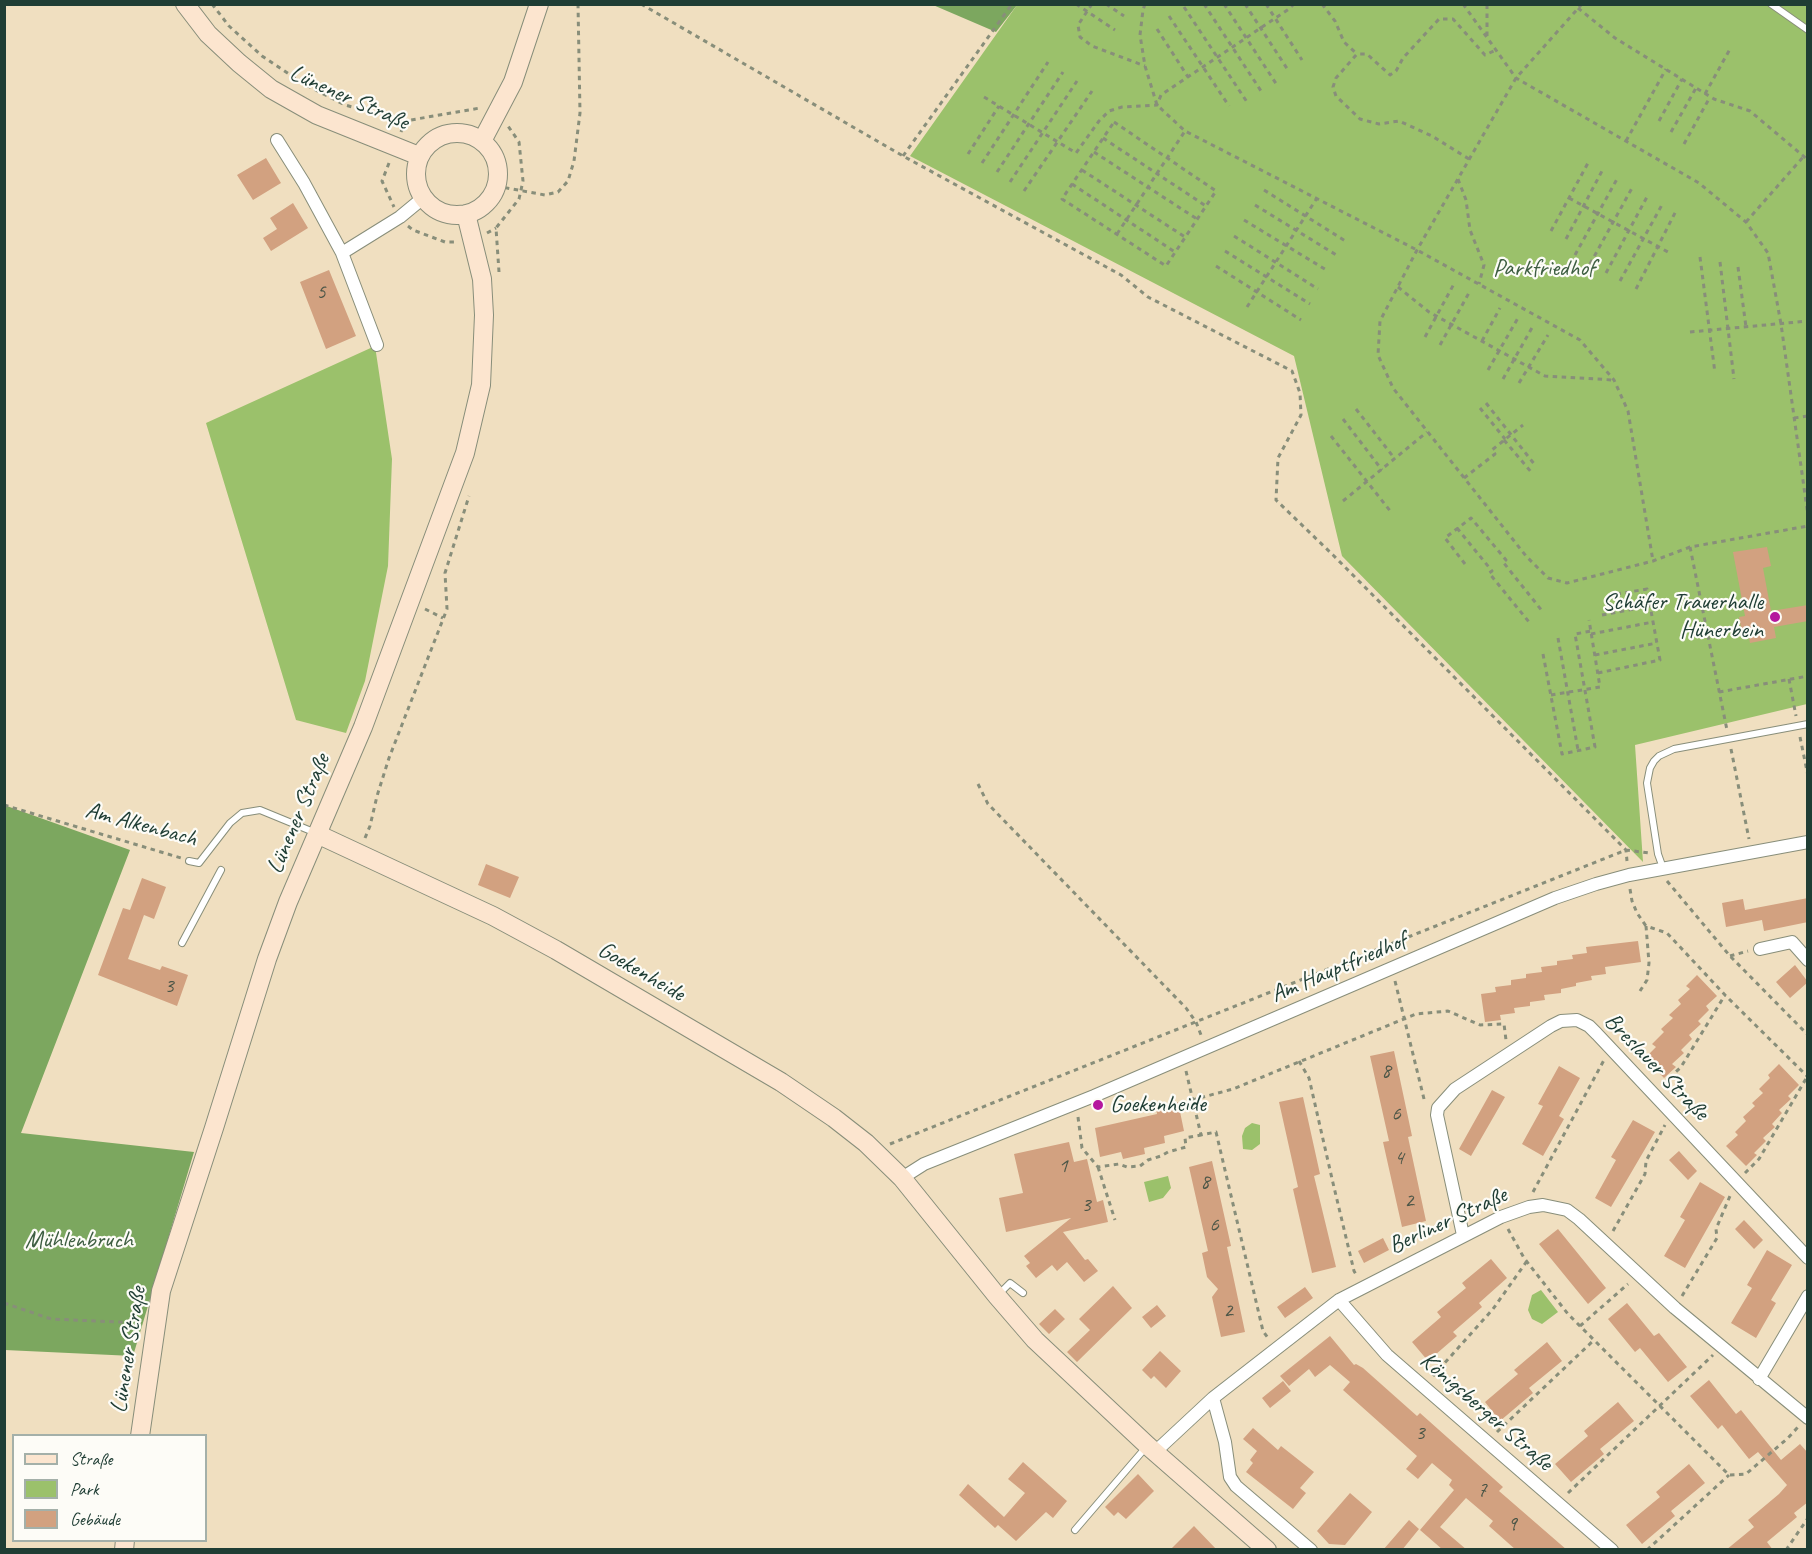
<!DOCTYPE html>
<html>
<head>
<meta charset="utf-8">
<style>
	body { margin:0 }
	#map { position:relative; width:1812px; height:1554px; overflow:hidden; background:#f0dfc0; font-family:Caveat,sans-serif }
	canvas { display:block }
	.frame { position:absolute; inset:0; border:6px solid #1f3d34; pointer-events:none }
	.legend { position:absolute; left:12px; top:1434px; width:195px; height:108px; box-sizing:border-box; background:#fdfcf7; border:2px solid #a4b0a9; margin:0; padding:8px 10px; list-style:none; font-size:18px; color:#1f3d34 }
	.legend li { display:flex; align-items:center; gap:12px; height:30px }
	.legend b { width:30px; border:2px solid #a4b0a9 }
</style>
</head>
<body>
<div id="map">
<canvas width="1812" height="1554"></canvas>
<div class="frame"></div>
<ul class="legend">
<li><b style="height:8px;background:#fce5cf"></b>Straße</li>
<li><b style="height:16px;background:#9bc16b"></b>Park</li>
<li><b style="height:16px;background:#d2a180"></b>Gebäude</li>
</ul>
</div>
<script>
const context = document.querySelector('canvas').getContext('2d');
context.lineJoin = 'round';
function fill(path, color) {
  context.fillStyle = color;
  context.fill(path, 'evenodd');
}
function shape(rows) {
  const path = new Path2D();
  for (const r of rows) {
    if (r.length === 3) {
      path.moveTo(r[0] + r[2], r[1]);
      path.arc(r[0], r[1], r[2], 0, 2 * Math.PI);
      continue;
    }
    path.moveTo(r[0], r[1]);
    for (let i = 2; i < r.length; i += 2) path.lineTo(r[i], r[i + 1]);
  }
  return path;
}
function stroke(path, color, width, dash) {
  context.strokeStyle = color;
  context.lineWidth = width;
  context.lineCap = dash ? 'butt' : 'round';
  context.setLineDash(dash || []);
  context.stroke(path);
}
function write(font, color, halo, rows, align = 'center') {
  context.font = font + ' Caveat,sans-serif';
  context.lineWidth = 4.5;
  context.setLineDash([]);
  context.textBaseline = 'middle';
  context.strokeStyle = halo;
  context.fillStyle = color;
  for (const [text, x, y, turn = 0] of rows) {
    context.save();
    context.translate(x, y);
    context.rotate((+turn || 0) * Math.PI / 180);
    context.textAlign = isNaN(turn) ? turn : align;
    if (halo) context.strokeText(text, 0, 0);
    context.fillText(text, 0, 0);
    context.restore();
  }
}
const green = shape([
	[1017,5,1807,5,1807,704,1635,745,1643,862,1342,556,1294,356,910,156],
	[375,346,392,459,388,566,365,681,346,733,296,720,206,423],
	[1252,1123,1260,1125,1260,1144,1252,1150,1243,1149,1242,1136,1245,1128],
	[1168,1176,1171,1188,1163,1198,1149,1202,1144,1182],
	[1541,1290,1558,1312,1542,1324,1532,1319,1528,1310,1532,1295]
]);
const forest = shape([
	[933,5,1017,5,996,32],
	[4,805,130,850,21,1133,194,1152,133,1356,5,1350]
]);
const building = shape([
	[266,158,281,183,253,200,237,175],
	[293,203,308,228,271,251,263,238,277,229,270,218],
	[329,270,356,336,326,349,300,282],
	[1767,547,1771,566,1763,568,1771,611,1808,605,1808,621,1774,627,1776,638,1750,643,1748,632,1742,633,1739,617,1745,616,1733,552],
	[486,864,519,877,510,898,478,885],
	[142,878,166,887,154,919,144,915,128,959,160,970,162,966,188,975,177,1006,98,975,123,908,130,910],
	[1808,898,1808,922,1764,931,1762,920,1726,927,1722,903,1743,899,1745,910],
	[1638,941,1641,962,1605,967,1606,974,1591,976,1592,980,1576,983,1576,986,1561,989,1561,993,1544,995,1545,1000,1530,1002,1530,1006,1514,1008,1515,1013,1500,1015,1501,1020,1485,1022,1481,994,1496,992,1495,987,1511,985,1511,980,1526,978,1526,974,1542,972,1541,967,1557,965,1557,961,1573,959,1572,955,1587,953,1586,947],
	[1795,965,1808,982,1790,998,1776,982],
	[1697,975,1717,996,1706,1006,1709,1010,1698,1021,1701,1024,1689,1035,1692,1039,1681,1050,1684,1053,1672,1064,1676,1067,1664,1078,1645,1058,1656,1047,1652,1044,1664,1032,1661,1029,1673,1018,1669,1015,1681,1004,1678,1000,1690,989,1686,986],
	[1394,1051,1412,1136,1408,1137,1426,1221,1402,1227,1383,1142,1389,1141,1370,1056],
	[1779,1064,1799,1085,1788,1096,1791,1099,1779,1110,1782,1113,1772,1124,1775,1127,1763,1138,1766,1141,1754,1153,1757,1155,1746,1166,1726,1146,1738,1135,1735,1132,1746,1121,1743,1117,1755,1106,1752,1103,1763,1093,1759,1089,1770,1078,1768,1075],
	[1559,1066,1580,1078,1559,1116,1564,1119,1543,1156,1522,1144,1543,1106,1538,1104],
	[1492,1090,1505,1097,1471,1156,1459,1149],
	[1303,1097,1320,1174,1314,1176,1336,1267,1312,1273,1293,1189,1298,1187,1279,1102],
	[1178,1102,1184,1131,1164,1136,1165,1143,1144,1148,1145,1154,1123,1159,1121,1152,1100,1157,1095,1128,1157,1114,1156,1107],
	[1633,1120,1655,1132,1611,1207,1595,1198,1616,1160,1611,1157],
	[1069,1142,1074,1162,1087,1159,1097,1202,1103,1200,1108,1222,1063,1232,1085,1260,1088,1259,1098,1271,1084,1282,1067,1262,1057,1271,1052,1265,1036,1278,1026,1266,1030,1263,1024,1256,1071,1218,1006,1232,999,1198,1023,1193,1014,1154],
	[1679,1151,1697,1171,1688,1180,1669,1160],
	[1212,1161,1231,1246,1227,1247,1245,1332,1221,1337,1212,1297,1218,1289,1207,1277,1202,1253,1208,1251,1189,1167],
	[1700,1182,1725,1197,1685,1268,1664,1256,1685,1220,1680,1217],
	[1744,1220,1763,1240,1754,1249,1735,1229],
	[1558,1229,1606,1288,1588,1304,1539,1244],
	[1383,1238,1389,1250,1364,1263,1358,1251],
	[1767,1250,1792,1265,1771,1300,1776,1303,1756,1338,1731,1323,1752,1288,1747,1285],
	[1491,1259,1507,1278,1479,1303,1482,1307,1453,1332,1457,1336,1428,1361,1412,1342,1441,1317,1437,1312,1466,1288,1462,1283],
	[1113,1286,1132,1308,1077,1362,1067,1352,1090,1330,1079,1319],
	[1305,1287,1313,1298,1285,1318,1277,1307],
	[1627,1303,1654,1336,1659,1333,1687,1367,1668,1382,1640,1348,1635,1352,1608,1319],
	[1157,1305,1166,1316,1151,1328,1142,1317],
	[1055,1309,1065,1319,1049,1334,1039,1324],
	[1330,1336,1354,1365,1356,1364,1363,1368,1417,1416,1420,1413,1503,1487,1499,1491,1567,1550,1516,1550,1489,1526,1493,1521,1466,1498,1440,1527,1467,1550,1443,1550,1420,1530,1454,1490,1449,1485,1452,1480,1432,1463,1418,1479,1406,1469,1417,1456,1343,1390,1350,1382,1330,1365,1315,1377,1309,1369,1289,1386,1280,1376],
	[1547,1342,1562,1361,1529,1388,1533,1393,1500,1421,1485,1402,1518,1374,1514,1370],
	[1160,1351,1181,1371,1166,1388,1154,1376,1151,1379,1142,1370],
	[1709,1380,1736,1414,1741,1410,1781,1460,1800,1444,1808,1453,1808,1502,1794,1513,1797,1517,1767,1542,1773,1550,1726,1550,1754,1527,1748,1520,1779,1494,1787,1485,1758,1452,1749,1459,1722,1425,1718,1429,1690,1396],
	[1283,1381,1291,1391,1270,1408,1262,1398],
	[1618,1402,1634,1421,1600,1449,1604,1454,1571,1482,1555,1464,1588,1436,1584,1431],
	[1253,1428,1278,1450,1281,1446,1314,1472,1300,1488,1306,1493,1293,1509,1246,1472,1253,1463,1250,1460,1257,1451,1243,1439],
	[1023,1462,1067,1501,1053,1518,1046,1512,1016,1541,998,1525,995,1528,959,1495,968,1484,1004,1517,1025,1493,1008,1479],
	[1689,1464,1705,1483,1671,1511,1675,1516,1642,1544,1626,1525,1660,1497,1656,1492],
	[1138,1474,1154,1491,1126,1519,1118,1512,1114,1516,1105,1507],
	[1350,1493,1372,1512,1345,1545,1329,1544,1317,1531],
	[1409,1520,1419,1529,1402,1550,1383,1550],
	[1194,1526,1217,1550,1170,1550]
]);
const path = shape([
	[212,4,229,26,262,56,304,84,345,105,405,121],
	[641,4,903,156,1121,275,1148,297,1292,371,1300,393,1301,415,1278,458,1276,500,1333,555,1626,850,1627,861],
	[1076,4,1115,30],
	[1092,4,1078,25,1080,37,1092,46,1145,66],
	[1106,4,1124,16],
	[1145,4,1143,10,1140,35,1145,66,1157,105,1185,131,1417,250,1580,340,1614,380,1628,411,1653,561],
	[1204,4,1263,94],
	[1224,4,1277,85],
	[1245,4,1288,70],
	[1266,4,1302,60],
	[1322,4,1335,21,1344,42,1357,54],
	[1463,4,1516,78,1699,183,1746,222,1768,253,1781,324,1808,516],
	[1582,4,1516,78,1417,250,1380,321,1378,355,1393,388,1526,556,1548,578,1567,583,1653,561,1690,547,1808,526],
	[1184,7,1247,102],
	[1578,8,1615,38,1714,99,1750,111,1808,160],
	[1169,16,1229,106],
	[1157,29,1188,77],
	[1487,36,1487,4],
	[1705,94,1730,49],
	[984,97,1076,153,1099,121,1109,111,1122,107,1157,105,1161,95,1289,9,1294,4],
	[1659,121,1682,79],
	[1114,122,1216,191,1166,266,1062,199,1114,122],
	[401,132,405,121,480,108],
	[1671,132,1696,88],
	[1103,138,1206,206],
	[1626,141,1666,69],
	[1684,144,1710,97],
	[1094,152,1197,219],
	[968,154,999,106],
	[903,156,1012,4],
	[1469,159,1432,136,1399,121,1379,124,1360,119,1336,96,1333,87,1336,78,1357,54,1367,54,1390,75,1396,71,1403,58,1439,19,1453,19,1485,55,1496,50],
	[389,163,382,181,394,207],
	[982,163,1048,62],
	[1082,170,1185,237],
	[997,172,1063,72],
	[1458,179,1466,200,1470,230,1484,265,1479,284],
	[1010,182,1077,81],
	[1072,184,1175,252],
	[496,186,545,195,558,192,568,181,574,161,580,113,578,4],
	[1264,190,1347,242],
	[1024,191,1092,91],
	[1569,198,1668,252],
	[1255,205,1338,256],
	[1244,220,1328,271],
	[1746,222,1804,156],
	[408,226,413,230,445,242,458,242],
	[1551,231,1588,163],
	[487,233,496,228],
	[1117,234,1185,131],
	[1234,236,1318,289],
	[1566,239,1602,171],
	[1225,251,1310,304],
	[1575,255,1617,179],
	[1700,257,1715,373],
	[1720,262,1734,379],
	[1590,264,1632,188],
	[1216,266,1301,320],
	[1738,267,1746,327],
	[499,272,496,228,519,199,523,181,519,142,508,126],
	[1606,273,1648,195],
	[1620,281,1663,203],
	[1398,287,1429,312,1545,376,1613,380],
	[1636,289,1676,211],
	[1247,307,1317,198],
	[1690,332,1808,321],
	[1425,337,1455,282],
	[1482,341,1500,308],
	[1440,345,1470,291],
	[1488,370,1518,318],
	[1503,379,1533,326],
	[1519,383,1548,335],
	[1486,403,1535,465],
	[1480,408,1505,439],
	[1356,409,1395,459],
	[1794,418,1808,416],
	[1343,419,1382,470],
	[1331,436,1391,512],
	[1504,440,1532,473],
	[1464,478,1495,454,1492,450,1523,425],
	[1343,501,1427,432],
	[1457,528,1492,571,1489,573,1529,622],
	[1690,547,1727,730],
	[1465,564,1445,538,1471,518,1506,560,1503,562,1543,612],
	[425,609,443,618],
	[1602,615,1650,606],
	[1591,634,1653,622],
	[1558,638,1578,750],
	[1543,654,1562,754,1595,747,1575,634,1591,631],
	[1595,655,1657,643],
	[1598,673,1660,660,1647,589,1611,595],
	[1789,679,1796,716],
	[1719,692,1808,676],
	[1551,695,1600,687,1589,620],
	[1800,737,1808,776],
	[1731,749,1749,839],
	[978,784,988,804,1186,1008,1196,1022,1201,1035],
	[4,805,181,858],
	[365,838,370,826,377,796,389,758,447,609,445,573,469,496],
	[1667,881,1730,956,1808,1035],
	[1630,889,1632,901,1637,913,1646,926],
	[1730,956,1748,951],
	[1395,981,1425,1103],
	[1640,991,1647,980,1649,963,1646,926,1667,933,1725,995,1808,1077],
	[1299,1061,1309,1078,1333,1183,1354,1271,1357,1276],
	[1186,1071,1201,1135,1216,1132,1263,1331,1268,1338],
	[1663,1084,1681,1067,1725,995],
	[1192,1100,1233,1089,1416,1014,1448,1011,1480,1025,1504,1024,1506,1040],
	[1078,1117,1082,1148,1098,1167,1119,1164,1127,1167,1140,1166,1148,1160,1161,1156,1168,1152,1186,1147,1185,1138,1201,1135],
	[890,1144,1626,850,1649,853],
	[1098,1167,1115,1220],
	[1745,1173,1759,1159,1807,1077],
	[1533,1192,1604,1060],
	[1508,1229,1524,1258,1568,1314,1729,1475,1746,1474,1788,1438,1798,1427],
	[1613,1231,1645,1174,1646,1161,1665,1125],
	[1682,1296,1717,1238,1716,1229,1730,1196],
	[4,1303,51,1319,141,1323],
	[1580,1326,1628,1284],
	[1433,1376,1493,1309,1527,1261],
	[1497,1432,1594,1340],
	[1568,1493,1713,1355],
	[1647,1550,1729,1475],
	[1786,1550,1808,1518]
]);
const service = shape([
	[1771,4,1808,30],
	[189,861,199,863,230,823,242,813,260,810,316,833],
	[1663,868,1658,854,1647,783,1650,768,1654,761,1659,756,1674,749,1808,724],
	[182,943,221,870],
	[999,1294,1010,1283,1023,1293],
	[1075,1530,1147,1446]
]);
const minor = shape([
	[277,140,304,183,342,253,377,345],
	[342,253,400,217,423,198],
	[1760,949,1792,942,1808,960],
	[902,1178,924,1164,1094,1096,1555,898,1596,884,1629,875,1808,842],
	[1463,1235,1437,1115,1438,1108,1455,1089,1551,1026,1561,1021,1577,1020,1589,1026,1597,1034,1808,1258],
	[1339,1300,1387,1355,1612,1550],
	[1759,1379,1808,1296],
	[1213,1398,1225,1442,1230,1477,1236,1486,1311,1550],
	[1155,1452,1213,1398,1339,1300,1501,1217,1529,1207,1543,1205,1567,1210,1579,1219,1675,1308,1808,1418]
]);
const secondary = shape([
	[185,4,208,34,239,63,271,89,317,115,419,156],
	[457,174,41],
	[482,141,513,82,539,4],
	[317,834,493,916,556,950,781,1082,834,1118,866,1143,902,1178,997,1296,1035,1340,1148,1446,1267,1550],
	[140,1436,161,1291,214,1128,267,959,288,902,363,727,465,453,481,385,484,315,482,279,466,214],
	[124,1550,125,1540]
]);
const markers = [
	[1775,617,6,"#b5179e"],
	[1098,1105,6,"#b5179e"]
];
const numberNames = [
	["5",321,292],
	["3",169,986],
	["8",1386,1071],
	["6",1396,1114],
	["4",1399,1158],
	["1",1063,1166],
	["8",1205,1182],
	["2",1409,1201],
	["3",1086,1205],
	["6",1214,1225],
	["2",1228,1311],
	["3",1420,1433],
	["7",1482,1490],
	["9",1512,1524]
];
const streetNames = [
	["Lünener Straße",349,98,24],
	["Lünener Straße",299,814,-67],
	["Am Alkenbach",141,825,15],
	["Am Hauptfriedhof",1339,968,-23],
	["Goekenheide",641,972,30],
	["Breslauer Straße",1656,1067,46],
	["Berliner Straße",1448,1221,-25],
	["Lünener Straße",129,1350,-81],
	["Königsberger Straße",1486,1412,41]
];
const parkNames = [
	["Parkfriedhof",1544,269],
	["Mühlenbruch",79,1241]
];
const poiNames = [
	["Schäfer Trauerhalle",1763,603],
	["Hünerbein",1763,631],
	["Goekenheide",1110,1105,"left"]
];
fill(green, '#9bc16b');
fill(forest, '#7ca75f');
fill(building, '#d2a180');
stroke(service, '#888e7a', 8);
stroke(minor, '#888e7a', 14);
stroke(secondary, '#888e7a', 20);
stroke(path, '#888e7a', 3, [4.5, 4.5]);
stroke(service, '#fff', 6);
stroke(minor, '#fff', 12);
stroke(secondary, '#fce5cf', 18);
for (const [x, y, r, color] of markers) {
  const dot = new Path2D();
  dot.arc(x, y, r, 0, 2 * Math.PI);
  context.fillStyle = color;
  context.fill(dot);
  stroke(dot, '#fdfcf7', 2);
}
write('21px', '#4c5647', null, numberNames);
write('24px', '#1f3d34', '#fdfcf7', streetNames);
write('24px', '#3e5e42', '#fdfcf7', parkNames);
write('24px', '#1f3d34', '#fdfcf7', poiNames, 'right');
</script>
</body>
</html>
